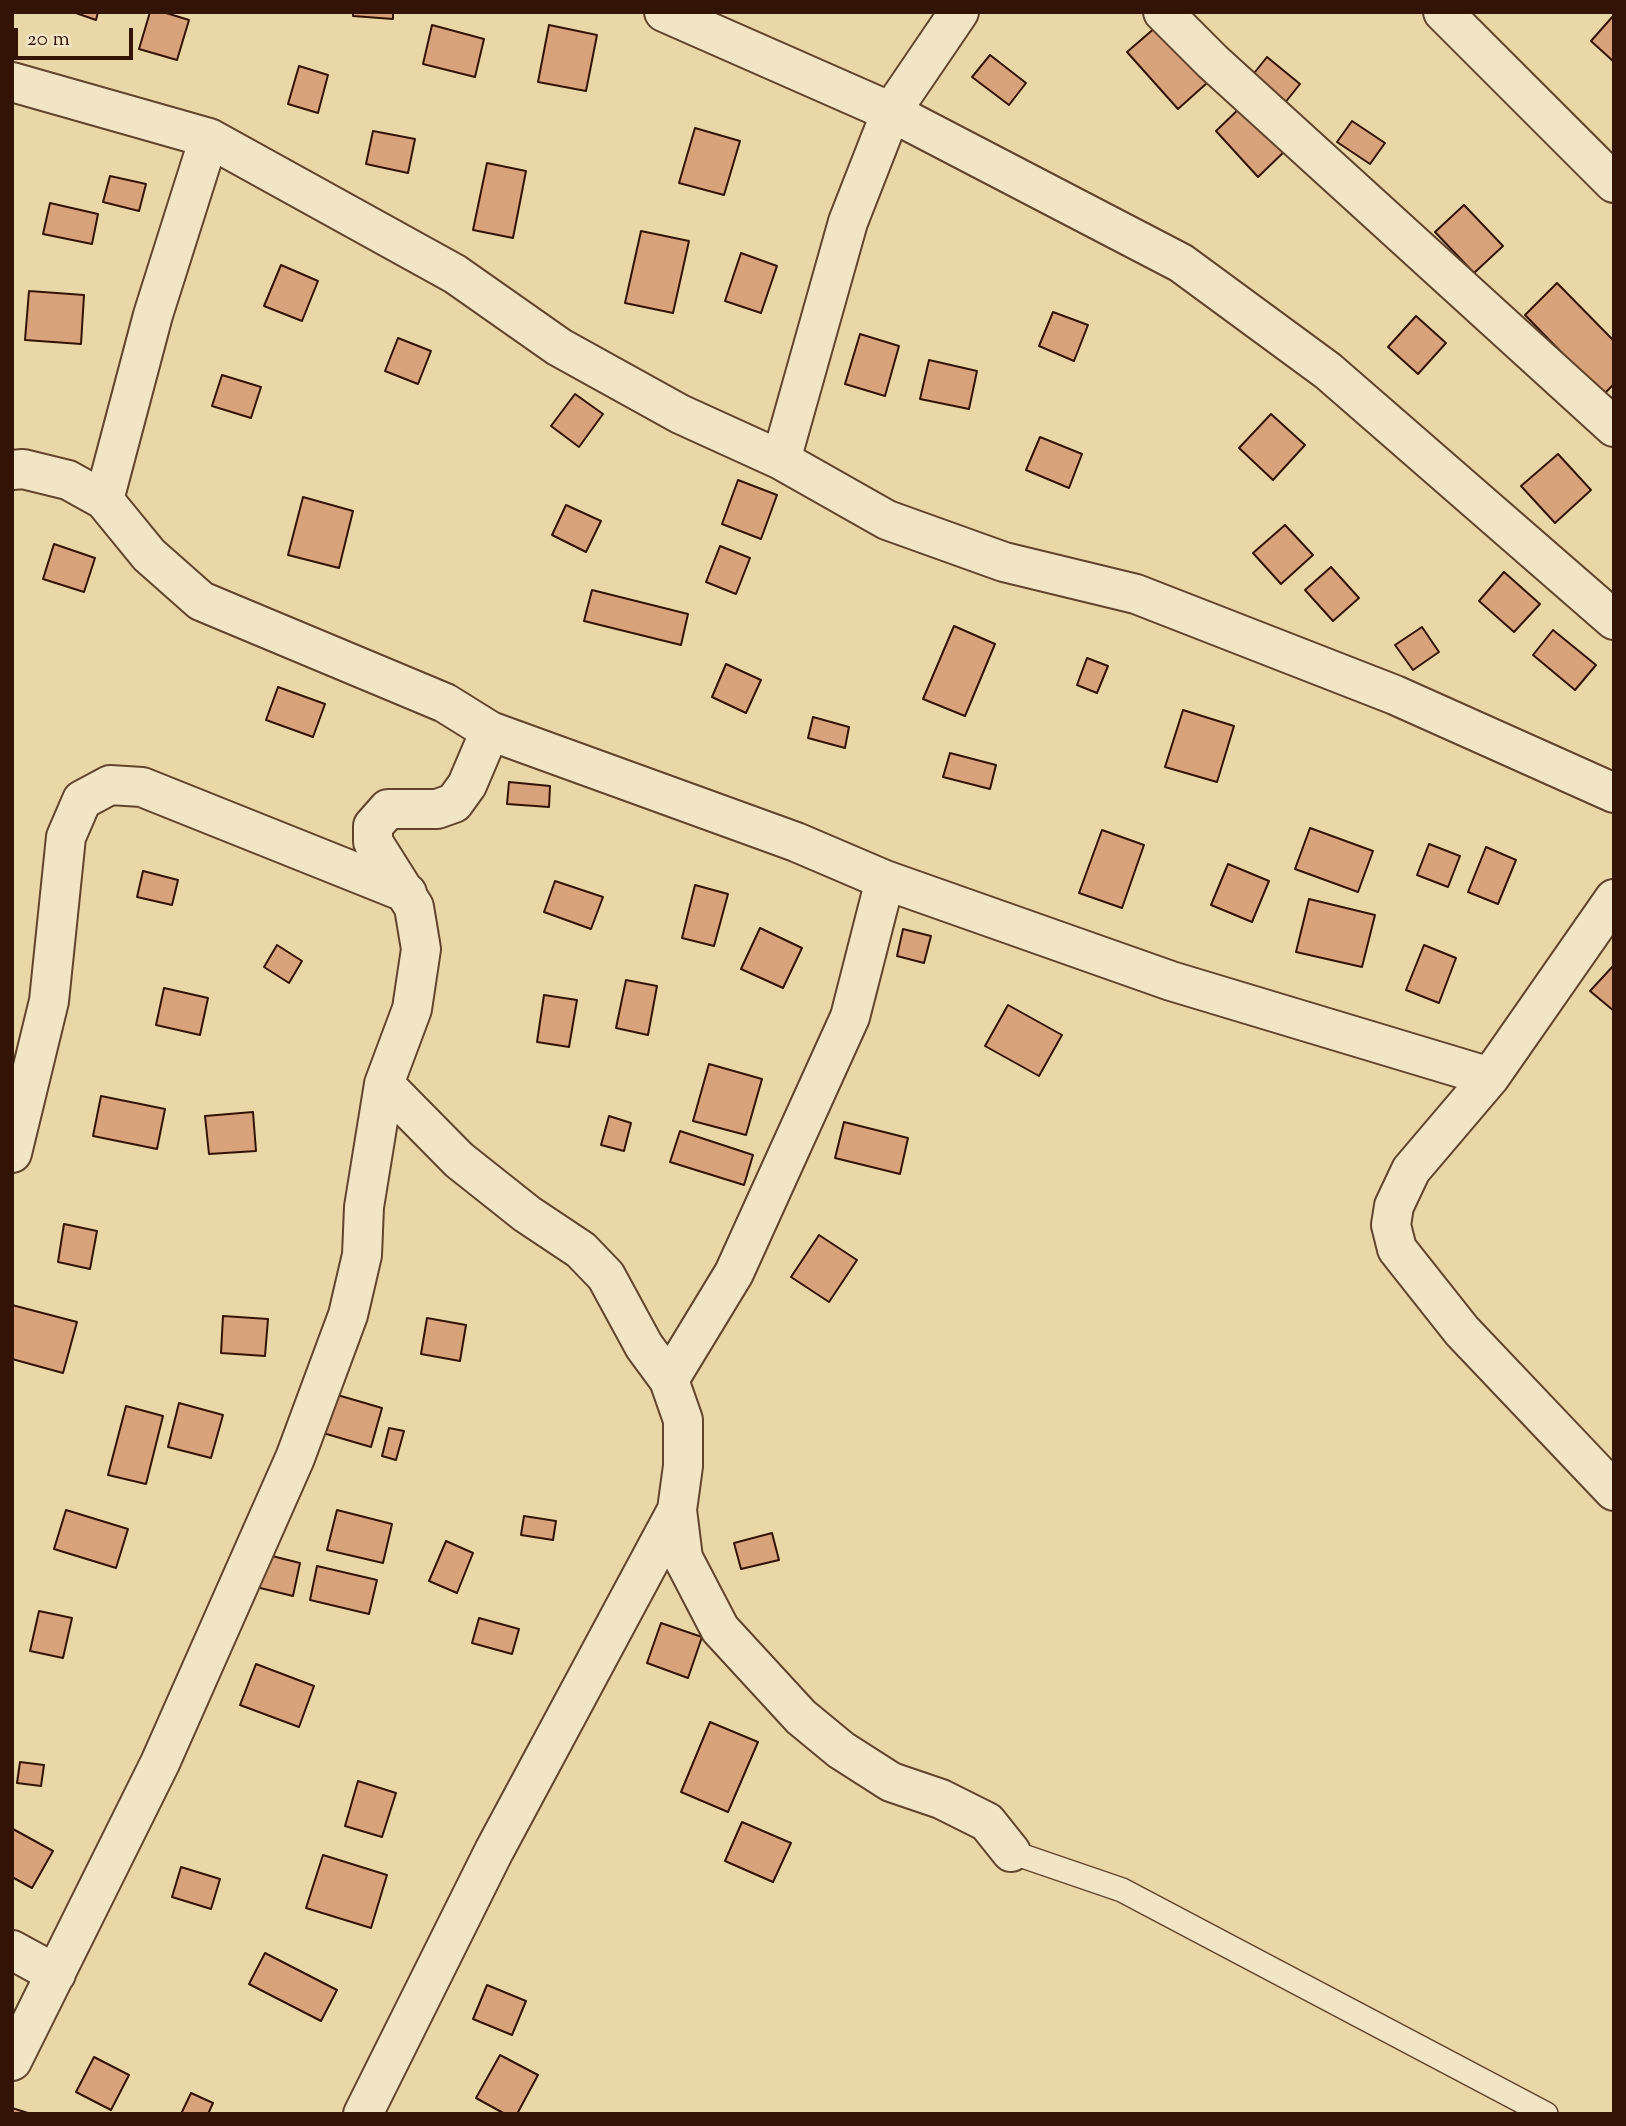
<!DOCTYPE html>
<html>
<head>
<meta charset="utf-8">
<style>
	body { margin:0 }
	#map { position:relative; width:1626px; height:2126px; overflow:hidden; background:#ead7a7; font-family:"Sorts Mill Goudy",serif }
	canvas { display:block }
	.frame { position:absolute; inset:0; border:14px solid #331303; pointer-events:none }
	.scale { position:absolute; left:14px; top:28px; width:119px; height:32px; box-sizing:border-box; border:4px solid #331303; border-top:0; padding-left:9px; font-size:21px; line-height:24px; white-space:nowrap; color:#331303; -webkit-text-stroke:5px #f1e5c6; paint-order:stroke }
</style>
</head>
<body>
<div id="map">
<canvas width="1626" height="2126"></canvas>
<div class="frame"></div>
<div class="scale">20 m</div>
</div>
<script>
const context = document.querySelector('canvas').getContext('2d');
context.lineJoin = 'round';
function fill(path, color) {
  context.fillStyle = color;
  context.fill(path, 'evenodd');
}
function shape(rows) {
  const path = new Path2D();
  for (const r of rows) {
    path.moveTo(r[0], r[1]);
    for (let i = 2; i < r.length; i += 2) path.lineTo(r[i], r[i + 1]);
  }
  return path;
}
function stroke(path, color, width, dash) {
  context.strokeStyle = color;
  context.lineWidth = width;
  context.lineCap = dash ? 'butt' : 'round';
  context.setLineDash(dash || []);
  context.stroke(path);
}
const building = shape([
	[73,12,98,12,96,20,73,12],
	[150,12,163,12,189,20,177,60,139,49,150,12],
	[353,12,393,12,393,19,353,16,353,12],
	[1614,15,1614,62,1591,41,1614,15],
	[432,25,484,39,475,77,423,64,432,25],
	[549,25,597,35,586,91,538,82,549,25],
	[1156,27,1207,83,1178,109,1127,52,1156,27],
	[990,55,1026,83,1009,105,972,77,990,55],
	[1267,57,1300,84,1284,104,1251,77,1267,57],
	[299,66,328,75,318,113,288,104,299,66],
	[1245,103,1288,148,1258,177,1216,131,1245,103],
	[1352,121,1385,143,1370,164,1337,142,1352,121],
	[695,128,740,141,724,195,679,183,695,128],
	[373,131,415,139,408,173,366,164,373,131],
	[487,163,526,171,513,238,473,230,487,163],
	[110,176,146,184,139,211,103,202,110,176],
	[50,203,98,214,92,244,43,234,50,203],
	[1464,205,1503,246,1474,273,1435,232,1464,205],
	[641,231,689,241,673,313,625,303,641,231],
	[741,253,777,266,761,313,725,301,741,253],
	[281,265,318,281,302,321,264,306,281,265],
	[1557,283,1614,341,1614,384,1603,395,1525,315,1557,283],
	[29,291,84,295,81,344,25,340,29,291],
	[1053,312,1088,325,1074,361,1039,346,1053,312],
	[1416,316,1446,343,1418,374,1388,347,1416,316],
	[860,334,899,346,885,396,845,384,860,334],
	[398,338,431,351,418,384,385,371,398,338],
	[929,360,977,371,969,409,920,399,929,360],
	[222,375,261,387,251,418,212,406,222,375],
	[575,394,603,414,579,447,551,426,575,394],
	[1271,414,1305,445,1273,480,1239,448,1271,414],
	[1040,437,1082,454,1069,488,1026,470,1040,437],
	[1558,454,1591,490,1555,523,1521,486,1558,454],
	[738,480,777,495,761,539,722,524,738,480],
	[303,497,353,511,339,568,288,555,303,497],
	[566,505,601,521,586,552,552,535,566,505],
	[1285,525,1313,555,1281,584,1253,553,1285,525],
	[54,544,95,558,84,592,43,579,54,544],
	[720,546,750,558,736,594,706,582,720,546],
	[1331,567,1359,598,1333,621,1305,590,1331,567],
	[1504,572,1540,604,1514,632,1479,601,1504,572],
	[592,590,688,614,681,645,584,621,592,590],
	[954,626,995,644,965,716,923,699,954,626],
	[1422,627,1439,652,1413,670,1395,645,1422,627],
	[1553,630,1596,665,1575,690,1533,655,1553,630],
	[1087,658,1108,666,1097,693,1077,685,1087,658],
	[726,664,761,680,746,713,712,697,726,664],
	[278,687,325,704,313,737,266,720,278,687],
	[1183,710,1234,726,1217,782,1165,767,1183,710],
	[813,717,849,727,845,748,808,738,813,717],
	[950,753,996,765,990,789,943,777,950,753],
	[509,782,550,786,549,807,507,804,509,782],
	[1310,828,1373,851,1358,892,1295,869,1310,828],
	[1102,830,1144,845,1122,908,1079,893,1102,830],
	[1429,844,1460,856,1448,887,1417,875,1429,844],
	[1486,847,1516,860,1498,904,1468,892,1486,847],
	[1228,864,1269,881,1252,922,1211,905,1228,864],
	[143,871,178,880,172,905,137,897,143,871],
	[555,881,603,897,591,929,544,912,555,881],
	[695,885,728,894,714,946,682,938,695,885],
	[1309,899,1375,915,1362,967,1296,952,1309,899],
	[760,928,802,948,783,988,741,969,760,928],
	[903,929,931,936,924,963,897,956,903,929],
	[277,945,302,961,289,983,264,967,277,945],
	[1424,945,1456,958,1439,1003,1406,990,1424,945],
	[1614,965,1614,1011,1590,991,1614,965],
	[626,980,657,986,648,1035,616,1028,626,980],
	[164,988,208,998,200,1035,156,1025,164,988],
	[544,995,577,1000,569,1047,537,1042,544,995],
	[1008,1005,1062,1035,1039,1076,985,1046,1008,1005],
	[709,1064,762,1079,746,1135,693,1121,709,1064],
	[101,1096,165,1109,157,1149,93,1136,101,1096],
	[253,1112,256,1151,209,1154,205,1116,253,1112],
	[609,1116,631,1123,624,1151,601,1145,609,1116],
	[844,1122,908,1138,900,1174,835,1158,844,1122],
	[680,1131,753,1155,744,1185,670,1162,680,1131],
	[64,1224,97,1231,90,1269,58,1262,64,1224],
	[819,1235,857,1260,829,1302,791,1277,819,1235],
	[12,1305,77,1322,63,1373,12,1359,12,1305],
	[223,1316,268,1319,265,1356,221,1353,223,1316],
	[427,1318,466,1325,460,1361,421,1354,427,1318],
	[334,1394,382,1408,371,1447,323,1433,334,1394],
	[179,1403,223,1415,211,1458,168,1447,179,1403],
	[126,1406,163,1416,146,1484,108,1475,126,1406],
	[389,1428,404,1431,396,1460,382,1456,389,1428],
	[66,1510,128,1529,116,1568,54,1549,66,1510],
	[337,1510,392,1524,383,1563,327,1550,337,1510],
	[524,1516,556,1521,553,1540,521,1535,524,1516],
	[772,1533,779,1560,741,1569,734,1543,772,1533],
	[446,1541,473,1553,457,1593,429,1581,446,1541],
	[264,1554,300,1563,293,1596,256,1587,264,1554],
	[317,1566,377,1580,369,1614,310,1600,317,1566],
	[39,1611,72,1618,63,1658,30,1651,39,1611],
	[479,1618,519,1629,512,1654,472,1643,479,1618],
	[661,1623,702,1637,688,1678,647,1663,661,1623],
	[256,1664,314,1686,299,1727,240,1705,256,1664],
	[710,1722,758,1742,728,1812,681,1792,710,1722],
	[20,1762,44,1765,41,1786,17,1783,20,1762],
	[358,1781,396,1793,382,1837,345,1826,358,1781],
	[742,1822,791,1843,773,1882,725,1861,742,1822],
	[13,1829,53,1851,32,1888,12,1877,13,1829],
	[323,1855,387,1875,371,1928,306,1908,323,1855],
	[181,1867,220,1879,211,1909,172,1897,181,1867],
	[265,1953,337,1990,321,2021,249,1984,265,1953],
	[487,1985,526,2001,512,2035,473,2019,487,1985],
	[500,2055,538,2075,517,2114,505,2114,476,2098,500,2055],
	[94,2057,129,2075,111,2110,76,2092,94,2057],
	[191,2093,213,2103,208,2114,181,2114,191,2093],
	[12,2108,31,2114,12,2114,12,2108]
]);
const lane = shape([
	[1011,1852,1122,1890,1546,2114]
]);
const street = shape([
	[664,12,891,112,1181,263,1328,371,1614,620],
	[1163,12,1213,62,1614,427],
	[1443,12,1614,183],
	[12,82,209,138,455,274,559,347,680,414,781,460,887,520,1004,562,1136,594,1395,695,1614,793],
	[781,460,848,222,891,112,959,12],
	[12,470,23,469,68,480,104,500,149,555,201,601,445,703,490,731,796,842,885,880,1171,981,1490,1077],
	[104,500,153,315,209,138],
	[1614,899,1490,1077,1411,1170,1394,1206,1391,1225,1397,1249,1462,1331,1614,1491],
	[384,1084,459,1160,527,1214,581,1250,606,1276,644,1346,669,1380,683,1420,683,1466,677,1510,683,1558,720,1629,801,1717,841,1750,891,1782,941,1799,987,1822,1011,1852],
	[12,1153,49,1001,66,837,82,800,110,785,142,787,407,893],
	[669,1380,734,1273,850,1017,885,880],
	[12,1950,56,1974],
	[12,2061,160,1763,295,1458,348,1315,362,1255,364,1207,384,1084,412,1009,421,949,414,907,373,842,373,826,388,809,437,809,454,803,467,785,490,731],
	[363,2114,494,1851,677,1510]
]);
fill(building, '#d8a27b');
stroke(building, '#331303', 2);
stroke(lane, '#61442c', 26);
stroke(street, '#61442c', 42);
stroke(lane, '#f1e5c6', 23);
stroke(street, '#f1e5c6', 38);
</script>
</body>
</html>
